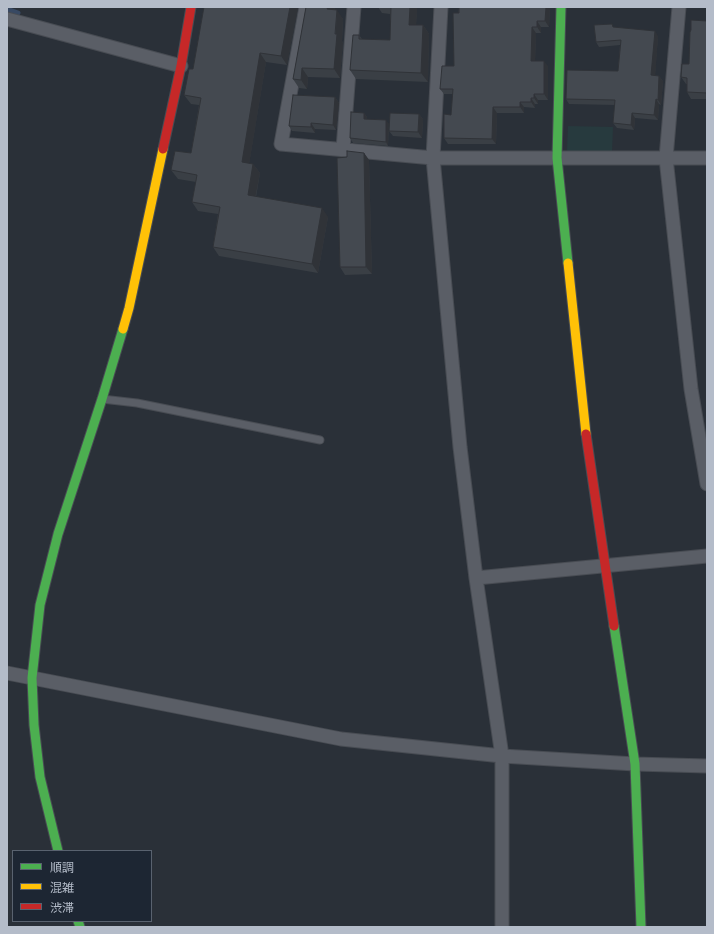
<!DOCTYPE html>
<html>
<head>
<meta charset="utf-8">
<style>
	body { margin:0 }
	#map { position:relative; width:714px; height:934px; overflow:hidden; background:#2a3038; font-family:"Work Sans","Noto Sans JP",sans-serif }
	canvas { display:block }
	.frame { position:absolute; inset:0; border:8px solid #b4bcc9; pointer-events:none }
	.legend { position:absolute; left:12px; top:850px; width:140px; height:72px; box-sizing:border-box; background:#1d2633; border:1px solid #59626f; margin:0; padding:5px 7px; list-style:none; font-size:12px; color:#b4bcc9 }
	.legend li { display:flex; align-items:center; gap:8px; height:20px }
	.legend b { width:20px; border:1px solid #59626f }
</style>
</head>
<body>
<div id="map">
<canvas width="714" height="934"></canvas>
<div class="frame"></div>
<ul class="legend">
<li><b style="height:5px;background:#4caf50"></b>順調</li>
<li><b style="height:5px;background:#ffc107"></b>混雑</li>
<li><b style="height:5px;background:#c62828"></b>渋滞</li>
</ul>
</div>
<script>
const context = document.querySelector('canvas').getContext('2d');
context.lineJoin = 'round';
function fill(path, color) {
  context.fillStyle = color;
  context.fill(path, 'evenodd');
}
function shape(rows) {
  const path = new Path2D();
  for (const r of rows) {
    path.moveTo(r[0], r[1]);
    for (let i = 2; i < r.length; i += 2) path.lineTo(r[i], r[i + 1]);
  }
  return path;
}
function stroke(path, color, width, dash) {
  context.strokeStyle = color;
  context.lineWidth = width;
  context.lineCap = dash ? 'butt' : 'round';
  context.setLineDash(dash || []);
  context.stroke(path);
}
const green = shape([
	[568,126,613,127,612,152,567,151]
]);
const stream = shape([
	[7,9,18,13]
]);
const lane = shape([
	[102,399,137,403,320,440]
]);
const street = shape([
	[306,7,281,144,433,158,707,158],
	[441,7,433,158,460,447,476,578,502,756,502,927],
	[679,7,666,158,691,389,707,484],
	[7,19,181,66],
	[343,149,354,7],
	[476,578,707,556],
	[7,673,341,739,502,756,635,764,707,766]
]);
const fast = shape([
	[561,7,557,158,568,263],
	[614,626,635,764,641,927],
	[58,851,40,777,34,725,32,678,40,605,58,534,102,399,123,329],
	[78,921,80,927]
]);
const slow = shape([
	[568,263,586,434],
	[123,329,129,308,163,149]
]);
const jam = shape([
	[163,149,181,66,191,7],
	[586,434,614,626]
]);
const wall = shape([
	[204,7,298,7,287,65,266,62,249,164,253,164,260,173,256,197,328,217,318,273,219,256,213,247,218,214,198,211,192,202,196,182,178,179,171,170,191,153,199,105,191,104,184,95,193,69],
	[306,7,335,7,335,10,343,19,342,41,343,43,340,78,308,77,307,89,299,88,293,79],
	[378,7,417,7,416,25,423,25,429,34,428,82,356,79,350,70,359,35,362,39,390,40,390,14,382,13],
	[459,7,550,7,549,27,541,27,541,33,536,33,535,61,548,66,548,100,538,100,538,104,535,104,535,108,524,107,524,113,497,113,496,144,448,144,444,138,451,115,453,94,444,94,440,89,454,66],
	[707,21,707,99,691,99,687,92,687,84,686,84,681,77,689,64],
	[615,28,658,36,655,75,659,76,663,81,661,105,659,104,658,120,635,118,634,130,617,128,613,123,615,105,569,104,566,99,618,71,620,45,599,47,596,42],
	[335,97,339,103,336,130,315,129,315,133,292,131,289,126],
	[364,113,367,117,367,119,389,124,388,146,353,143,350,138],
	[419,114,423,119,422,138,393,136,389,131],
	[364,153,369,160,372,274,345,275,340,267,347,157]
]);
const shadedWall = shape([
	[290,7,298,7,287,65,281,56],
	[328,7,335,7,334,18,327,9],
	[410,7,417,7,416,34,409,25],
	[546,7,550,7,549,27,545,21],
	[337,10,343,19,342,41,343,43,340,78,334,69],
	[537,21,541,27,541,33,537,27],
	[423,25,429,34,428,82,421,73],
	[532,27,536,33,535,66,531,61],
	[655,31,658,36,655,80,651,75],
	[260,53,266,62,248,171,242,162],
	[544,61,548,66,548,100,544,94],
	[302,68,308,77,307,89,301,80],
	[659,76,663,81,661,105,658,100],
	[534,94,538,100,538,104,534,98],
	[335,97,339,103,336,130,333,125],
	[531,98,535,104,535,108,531,102],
	[656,99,659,104,658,120,654,115],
	[520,102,524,107,524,113,520,107],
	[493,107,497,113,496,144,492,139],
	[364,113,367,117,367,123,364,119],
	[632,113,635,118,634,130,631,125],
	[419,114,423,119,422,138,418,132],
	[386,120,389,124,388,146,386,142],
	[311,123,315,129,315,133,311,127],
	[364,153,369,160,372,274,366,267],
	[253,164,260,173,254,204,248,195],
	[322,208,328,217,318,273,312,264]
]);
const building = shape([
	[204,7,290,7,281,56,260,53,242,162,253,164,248,195,322,208,312,264,213,247,220,207,192,202,197,175,171,170,175,151,191,153,201,98,184,95,189,69,193,69,204,7],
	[306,7,328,7,327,9,337,10,335,34,337,34,334,69,302,68,301,80,293,79,306,7],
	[391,7,410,7,409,25,423,25,421,73,350,70,353,35,359,35,359,39,390,40,391,7],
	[459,7,546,7,545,21,537,21,537,27,532,27,531,61,544,61,544,94,534,94,534,98,531,98,531,102,520,102,520,107,493,107,492,139,444,138,444,114,451,115,453,89,440,89,442,66,454,66,453,13,459,13,459,7],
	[691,20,707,21,707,93,687,92,687,78,681,77,682,64,689,64,690,32,691,30,691,20],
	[612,24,613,27,655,31,651,75,659,76,658,100,656,99,654,115,632,113,631,125,613,123,615,100,566,99,567,70,618,71,621,40,596,42,594,25,612,24],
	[293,95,335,97,333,125,311,123,311,127,289,126,293,95],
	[351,112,364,113,364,119,386,120,386,142,350,138,351,112],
	[390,113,419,114,418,132,389,131,390,113],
	[347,151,364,153,366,267,340,267,337,158,347,157,347,151]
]);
fill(green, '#273a3e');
stroke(stream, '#384963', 5);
stroke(lane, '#484c53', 9);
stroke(street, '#484c53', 15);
stroke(fast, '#484c53', 11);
stroke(slow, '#484c53', 11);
stroke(jam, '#484c53', 11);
stroke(lane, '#5a5e66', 7);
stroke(street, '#5a5e66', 13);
stroke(fast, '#4caf50', 9);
stroke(slow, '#ffc107', 9);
stroke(jam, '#c62828', 9);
fill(wall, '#3a3f45');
fill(shadedWall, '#303338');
fill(building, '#444950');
stroke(building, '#303338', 1);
</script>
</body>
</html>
